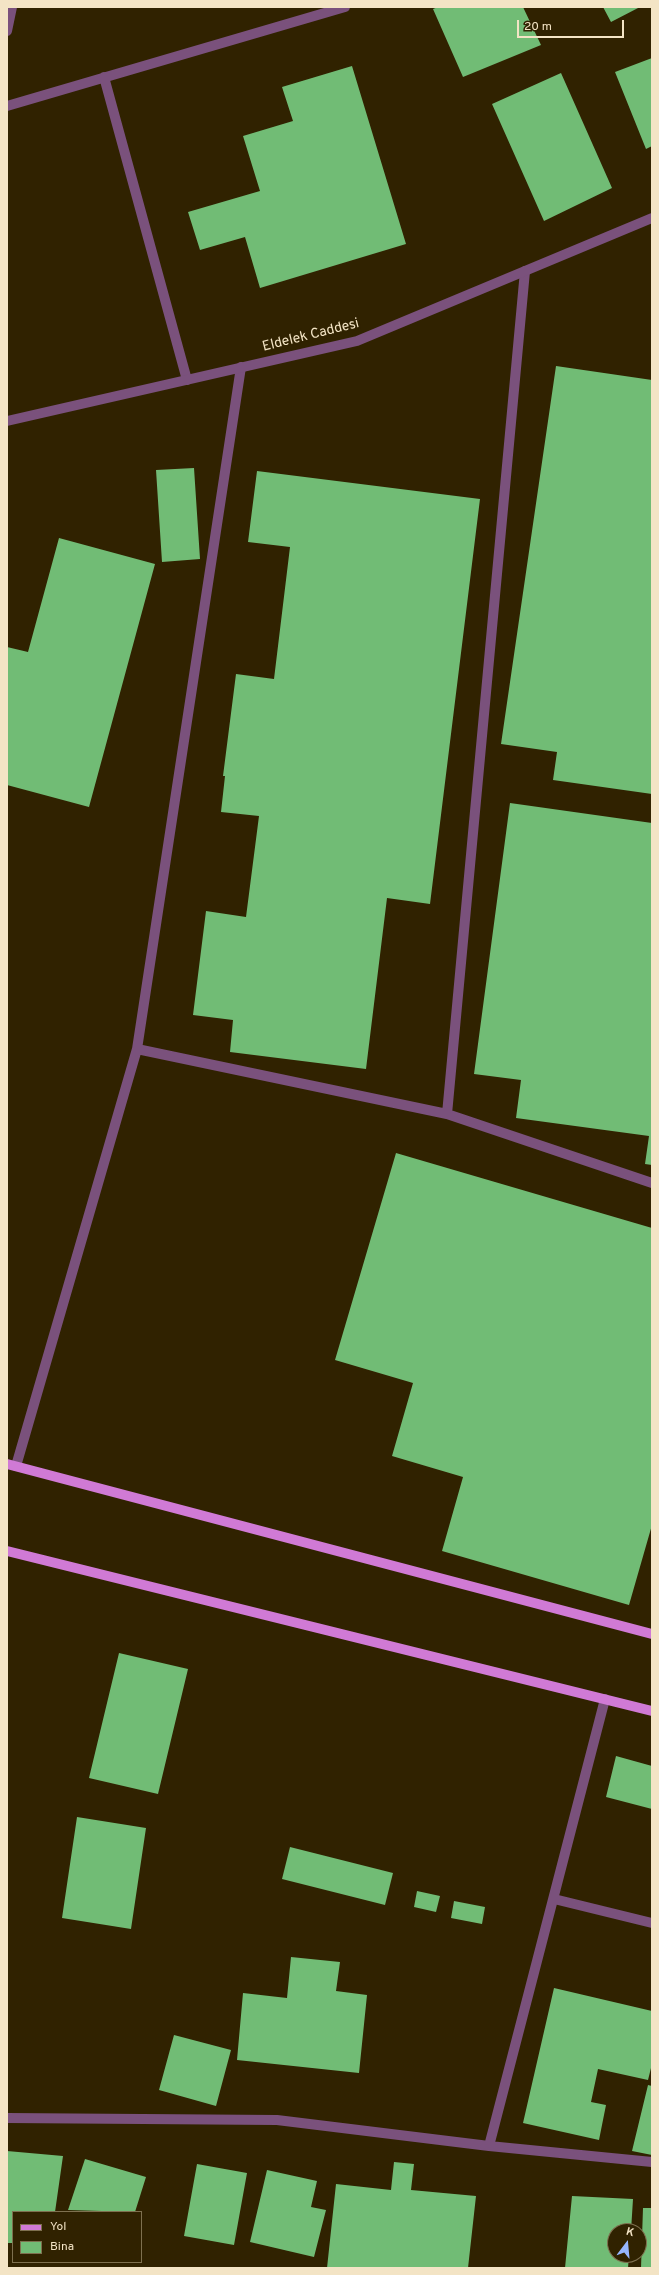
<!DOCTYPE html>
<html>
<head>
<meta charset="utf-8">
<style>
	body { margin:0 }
	#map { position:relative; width:659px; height:2275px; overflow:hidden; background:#302200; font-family:Overpass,sans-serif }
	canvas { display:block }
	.frame { position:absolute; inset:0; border:8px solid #f3e4c5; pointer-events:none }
	.legend { position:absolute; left:12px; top:2211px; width:130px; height:52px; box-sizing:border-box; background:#302200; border:1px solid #7e704f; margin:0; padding:5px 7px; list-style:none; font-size:12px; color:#f3e4c5 }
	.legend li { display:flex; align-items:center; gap:8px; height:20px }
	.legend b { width:20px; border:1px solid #7e704f }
	.north { position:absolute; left:607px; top:2223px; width:40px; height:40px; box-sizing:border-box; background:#302200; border:1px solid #7e704f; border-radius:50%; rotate:16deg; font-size:11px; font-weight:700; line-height:16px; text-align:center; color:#f3e4c5 }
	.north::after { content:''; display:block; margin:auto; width:14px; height:18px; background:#96b6fd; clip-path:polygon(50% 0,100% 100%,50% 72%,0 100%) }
	.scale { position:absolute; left:517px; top:20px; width:107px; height:18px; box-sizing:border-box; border:2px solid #f3e4c5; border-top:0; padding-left:5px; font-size:12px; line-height:14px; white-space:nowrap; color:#f3e4c5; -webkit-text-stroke:3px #302200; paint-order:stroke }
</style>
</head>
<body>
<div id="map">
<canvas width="659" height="2275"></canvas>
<div class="frame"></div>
<ul class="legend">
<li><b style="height:5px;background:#d07ad5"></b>Yol</li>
<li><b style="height:11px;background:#71bc75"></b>Bina</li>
</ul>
<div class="north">K</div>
<div class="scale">20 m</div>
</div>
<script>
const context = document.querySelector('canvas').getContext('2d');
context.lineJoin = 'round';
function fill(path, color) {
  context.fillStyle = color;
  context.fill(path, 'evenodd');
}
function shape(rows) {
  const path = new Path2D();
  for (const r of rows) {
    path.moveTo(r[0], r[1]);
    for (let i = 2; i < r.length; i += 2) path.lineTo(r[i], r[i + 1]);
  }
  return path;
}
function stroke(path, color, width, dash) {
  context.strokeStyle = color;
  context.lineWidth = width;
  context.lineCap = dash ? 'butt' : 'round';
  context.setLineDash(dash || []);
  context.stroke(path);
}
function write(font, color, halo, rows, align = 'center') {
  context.font = font + ' Overpass,sans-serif';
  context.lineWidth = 4;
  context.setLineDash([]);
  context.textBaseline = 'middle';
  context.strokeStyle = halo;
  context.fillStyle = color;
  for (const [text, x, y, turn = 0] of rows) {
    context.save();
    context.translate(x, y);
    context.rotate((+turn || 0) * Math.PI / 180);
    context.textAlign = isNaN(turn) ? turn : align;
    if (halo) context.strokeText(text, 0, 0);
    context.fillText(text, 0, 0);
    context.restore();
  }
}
const building = shape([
	[438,7,523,7,541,45,463,77,433,9],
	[603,7,640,7,611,22],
	[652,58,652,146,646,149,615,72],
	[352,66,406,244,260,288,245,237,200,250,188,212,260,191,243,136,293,121,282,87],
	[561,73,612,188,544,221,492,104],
	[556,366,652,380,652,794,553,780,557,752,501,744],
	[194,468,200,559,162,562,156,470],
	[257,471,480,499,430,904,387,898,366,1069,230,1052,233,1020,193,1015,206,911,246,917,259,816,221,812,225,776,223,776,236,674,274,679,290,547,248,542],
	[59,538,155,564,89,807,7,785,7,647,28,652],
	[510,803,652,823,652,1165,645,1164,649,1136,516,1118,521,1080,474,1074],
	[396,1153,652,1228,652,1525,629,1605,442,1551,463,1477,392,1456,413,1383,335,1360],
	[119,1653,188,1669,158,1794,89,1778],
	[616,1756,652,1766,652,1809,606,1797],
	[77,1817,146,1828,131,1929,62,1918],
	[290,1847,393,1873,385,1905,282,1879],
	[417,1891,440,1896,436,1912,414,1907],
	[454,1901,485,1907,482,1924,451,1918],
	[291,1957,340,1962,336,1991,367,1995,359,2073,237,2060,243,1993,287,1998],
	[554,1988,652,2011,652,2064,648,2080,598,2069,591,2102,606,2105,599,2140,523,2123],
	[174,2035,231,2050,216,2106,159,2090],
	[648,2085,652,2086,652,2155,632,2151],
	[7,2151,63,2156,55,2212,13,2212,13,2243,7,2243],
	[85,2159,146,2177,135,2212,68,2210],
	[394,2162,414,2164,411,2190,476,2196,468,2268,327,2268,336,2184,391,2190],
	[197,2164,247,2173,234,2245,184,2236],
	[267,2170,317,2181,311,2207,326,2210,314,2257,250,2242],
	[572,2196,633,2199,631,2231,615,2231,615,2255,629,2255,628,2268,565,2268],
	[643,2208,652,2208,652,2268,641,2268]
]);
const service = shape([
	[137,1049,447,1114,652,1183],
	[447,1114,525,271],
	[16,1466,137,1049,241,367]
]);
const minor = shape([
	[7,31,12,7],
	[104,77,187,380],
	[7,106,345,7],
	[554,1899,652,1923],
	[7,2118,277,2120,489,2146,652,2162],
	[489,2146,605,1699]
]);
const tertiary = shape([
	[7,421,357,341,652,218]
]);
const primary = shape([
	[7,1464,652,1634],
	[7,1551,652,1711]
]);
const streetNames = [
	["Eldelek Caddesi",311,336,-14]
];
fill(building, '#71bc75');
stroke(service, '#7a517c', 10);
stroke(minor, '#7a517c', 10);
stroke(tertiary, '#7a517c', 10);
stroke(primary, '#d07ad5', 10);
write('14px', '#f3e4c5', '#302200', streetNames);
</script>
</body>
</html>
